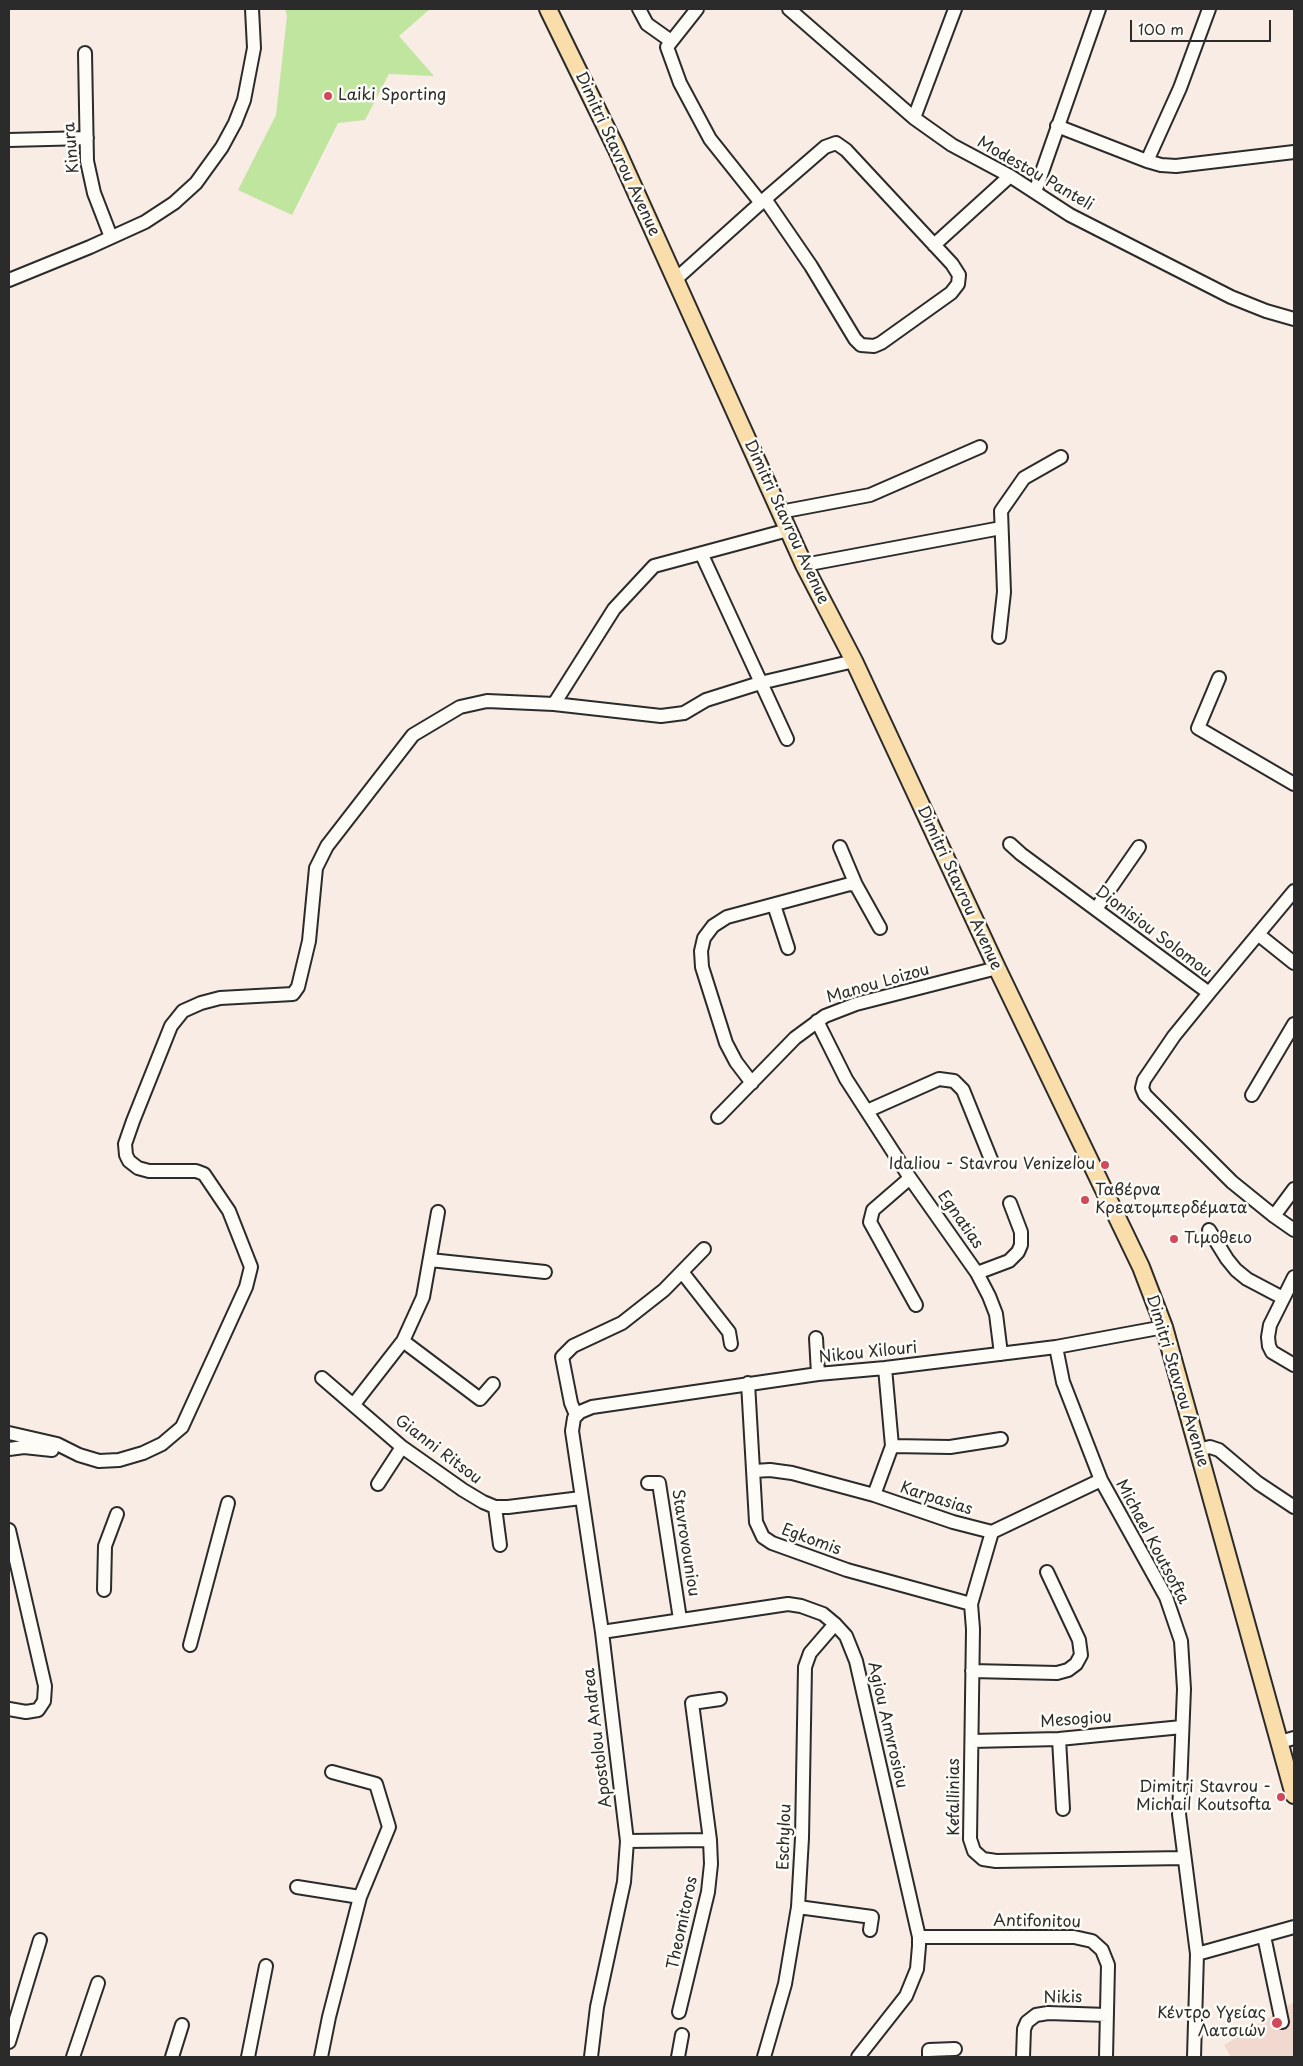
<!DOCTYPE html>
<html>
<head>
<meta charset="utf-8">
<style>
	body { margin:0 }
	#map { position:relative; width:1303px; height:2066px; overflow:hidden; background:#f8ece5; font-family:"Playpen Sans",sans-serif }
	canvas { display:block }
	.frame { position:absolute; inset:0; border:10px solid #2b2b2b; pointer-events:none }
	.scale { position:absolute; left:1130px; top:20px; width:141px; height:22px; box-sizing:border-box; border:2px solid #2b2b2b; border-top:0; padding-left:6px; font-size:15px; line-height:18px; white-space:nowrap; color:#2b2b2b; -webkit-text-stroke:4px #fdfcf7; paint-order:stroke }
</style>
</head>
<body>
<div id="map">
<canvas width="1303" height="2066"></canvas>
<div class="frame"></div>
<div class="scale">100 m</div>
</div>
<script>
const context = document.querySelector('canvas').getContext('2d');
context.lineJoin = 'round';
function fill(path, color) {
  context.fillStyle = color;
  context.fill(path, 'evenodd');
}
function shape(rows) {
  const path = new Path2D();
  for (const r of rows) {
    path.moveTo(r[0], r[1]);
    for (let i = 2; i < r.length; i += 2) path.lineTo(r[i], r[i + 1]);
  }
  return path;
}
function stroke(path, color, width, dash) {
  context.strokeStyle = color;
  context.lineWidth = width;
  context.lineCap = dash ? 'butt' : 'round';
  context.setLineDash(dash || []);
  context.stroke(path);
}
function write(font, color, halo, rows, align = 'center') {
  context.font = font + ' "Playpen Sans",sans-serif';
  context.lineWidth = 5;
  context.setLineDash([]);
  context.textBaseline = 'middle';
  context.strokeStyle = halo;
  context.fillStyle = color;
  for (const [text, x, y, turn = 0] of rows) {
    context.save();
    context.translate(x, y);
    context.rotate((+turn || 0) * Math.PI / 180);
    context.textAlign = isNaN(turn) ? turn : align;
    if (halo) context.strokeText(text, 0, 0);
    context.fillText(text, 0, 0);
    context.restore();
  }
}
const built = shape([
	[1294,2002,1294,2057,1231,2057,1224,2045]
]);
const green = shape([
	[285,9,430,9,399,36,434,76,389,74,365,120,338,123,292,215,238,190,276,115,287,16]
]);
const minor = shape([
	[639,9,647,24,671,41],
	[697,9,667,47,680,83,710,139,761,203],
	[789,9,914,118,952,145,1010,176,1070,215,1231,297,1266,311,1294,319],
	[85,53,87,161,94,193,111,237],
	[914,118,955,9],
	[1057,126,1147,161,1180,88,1209,9],
	[9,140,87,138],
	[1147,161,1161,165,1176,166,1294,152],
	[1035,192,1099,9],
	[934,245,1010,176],
	[676,279,765,199,825,147,836,143,846,150,952,264,959,275,958,284,951,293,881,343,874,346,861,345,855,339,811,266,765,199],
	[9,280,90,247,145,222,174,203,196,183,222,147,235,123,244,100,254,48,252,9],
	[780,512,870,495,980,447],
	[702,555,787,739],
	[804,565,1001,528],
	[999,637,1004,592,1001,511,1024,478,1061,457],
	[1219,678,1198,728,1294,784],
	[554,704,614,609,654,566,788,530],
	[1010,844,1021,854,1209,993,1174,1036,1144,1080,1142,1088,1145,1095,1232,1182,1274,1216,1294,1230],
	[840,847,856,885,880,928],
	[774,905,788,948],
	[1096,909,1139,847],
	[1259,935,1294,963],
	[1209,993,1294,891],
	[817,1021,846,1079,910,1178,977,1273,989,1296,996,1314,1001,1354],
	[752,1083,736,1062,726,1043,702,967,701,951,704,938,713,926,727,917,850,884,856,885],
	[1252,1095,1294,1024],
	[867,1111,939,1079,954,1081,963,1090,992,1162],
	[718,1117,795,1038,825,1016,856,1004,997,968],
	[910,1178,873,1210,870,1222,916,1305],
	[1274,1216,1294,1189],
	[1209,1230,1227,1259,1236,1270,1247,1279,1283,1298],
	[430,1260,545,1272],
	[682,1272,729,1332,731,1344],
	[977,1273,1009,1261,1018,1252,1021,1245,1021,1232,1010,1203],
	[1294,1277,1270,1325,1268,1337,1269,1346,1272,1352,1294,1365],
	[816,1338,818,1374],
	[403,1341,480,1399,493,1384],
	[1056,1347,1063,1382,1101,1480,1166,1597,1181,1641,1184,1689,1179,1814,1197,1954,1194,2057],
	[322,1378,402,1447,463,1490,483,1502,495,1507,508,1507,581,1498],
	[748,1383,756,1522,763,1537,772,1543,847,1570,971,1604],
	[354,1404,403,1341,423,1297,438,1212],
	[576,1415,571,1403,562,1357,573,1346,622,1323,664,1290,704,1249],
	[9,1433,57,1444,79,1455,99,1461,119,1460,143,1453,162,1444,182,1427,246,1287,251,1267,229,1211,204,1174,196,1171,149,1171,138,1168,129,1161,126,1155,125,1144,133,1121,171,1026,183,1011,201,1003,220,998,293,994,298,987,309,941,316,868,327,846,413,735,460,707,487,701,554,704,661,716,684,713,706,700,760,683,854,661],
	[892,1446,950,1447,1001,1439],
	[9,1449,24,1447,52,1450],
	[1198,1450,1210,1447,1219,1450,1258,1483,1294,1507],
	[754,1471,770,1470,792,1473,874,1495,953,1522,992,1532,1101,1480],
	[648,1483,659,1483,680,1619],
	[378,1484,402,1447],
	[874,1495,892,1446,885,1368],
	[495,1507,500,1545],
	[9,1530,45,1686,44,1701,38,1710,26,1712,9,1709],
	[992,1532,971,1604,973,1629,970,1839,974,1851,983,1859,996,1861,1184,1858],
	[104,1590,105,1546,117,1514],
	[602,1632,788,1604,801,1606,823,1614,835,1624,846,1636,856,1661,919,1937,919,1946,917,1969,906,1996,858,2057],
	[190,1645,228,1503],
	[972,1671,1057,1673,1068,1670,1076,1664,1081,1655,1079,1640,1047,1572],
	[1059,1739,1063,1809],
	[972,1741,1059,1739,1182,1727],
	[1280,1742,1294,1738],
	[627,1841,710,1840],
	[297,1887,360,1897],
	[798,1907,872,1917,870,1930],
	[1264,1936,1282,2022],
	[919,1937,1074,1937,1092,1941,1102,1950,1108,1965,1106,2057],
	[1197,1954,1294,1927],
	[679,2012,708,1892,711,1864,710,1840,692,1703,720,1699],
	[9,2042,40,1940],
	[73,2057,98,1983],
	[172,2057,182,2025],
	[248,2057,266,1966],
	[321,2057,329,2017,360,1897,389,1827,376,1784,332,1772],
	[591,2057,597,2007,624,1882,627,1841,602,1632,572,1431,574,1418,580,1412,592,1407,818,1374,885,1368,1056,1347,1164,1327],
	[678,2057,682,2035],
	[764,2057,785,1984,798,1907,802,1838,805,1667,810,1653,835,1624],
	[929,2057,929,2050,955,2049],
	[1023,2057,1024,2029,1027,2022,1036,2015,1048,2013,1107,2015]
]);
const major = shape([
	[548,9,616,148,804,565,854,661,997,968,1141,1267,1164,1327,1294,1795]
]);
const markers = [
	[328,96,5,"#d1495b"],
	[1105,1165,5,"#d1495b"],
	[1085,1200,5,"#d1495b"],
	[1174,1239,5,"#d1495b"],
	[1281,1797,5,"#d1495b"],
	[1277,2023,6,"#d1495b"]
];
const poiNames = [
	["Laiki Sporting",338,96],
	["Idaliou - Stavrou Venizelou",1095,1165,"right"],
	["Ταβέρνα",1095,1191],
	["Κρεατομπερδέματα",1095,1209],
	["Τιμοθειο",1184,1239],
	["Dimitri Stavrou -",1271,1788,"right"],
	["Michail Koutsofta",1271,1806,"right"],
	["Κέντρο Υγείας",1266,2014,"right"],
	["Λατσιών",1266,2032,"right"]
];
const streetNames = [
	["Kinura",72,148,-95],
	["Dimitri Stavrou Avenue",617,154,65],
	["Modestou Panteli",1035,174,30],
	["Dimitri Stavrou Avenue",786,522,65],
	["Dimitri Stavrou Avenue",959,888,65],
	["Dionisiou Solomou",1153,932,37],
	["Manou Loizou",878,984,-16],
	["Egnatias",960,1220,55],
	["Nikou Xilouri",868,1353,-6],
	["Dimitri Stavrou Avenue",1177,1381,73],
	["Gianni Ritsou",438,1450,37],
	["Karpasias",936,1499,18],
	["Egkomis",811,1540,20],
	["Michael Koutsofta",1152,1542,62],
	["Stavrovouniou",685,1543,81],
	["Mesogiou",1076,1720,-4],
	["Agiou Amvrosiou",887,1725,77],
	["Apostolou Andrea",598,1738,-97],
	["Kefallinias",955,1797,-90],
	["Eschylou",785,1837,-88],
	["Antifonitou",1037,1922,1],
	["Theomitoros",683,1923,-78],
	["Nikis",1063,1998,-1]
];
fill(built, '#f2d9cf');
fill(green, '#bfe59f');
stroke(minor, '#2b2b2b', 16);
stroke(major, '#2b2b2b', 20);
stroke(minor, '#fdfcf7', 12);
stroke(major, '#f9deab', 16);
for (const [x, y, r, color] of markers) {
  const dot = new Path2D();
  dot.arc(x, y, r, 0, 2 * Math.PI);
  context.fillStyle = color;
  context.fill(dot);
  stroke(dot, '#fdfcf7', 2);
}
write('16px', '#2b2b2b', '#fdfcf7', poiNames, 'left');
write('16px', '#2b2b2b', '#fdfcf7', streetNames);
</script>
</body>
</html>
